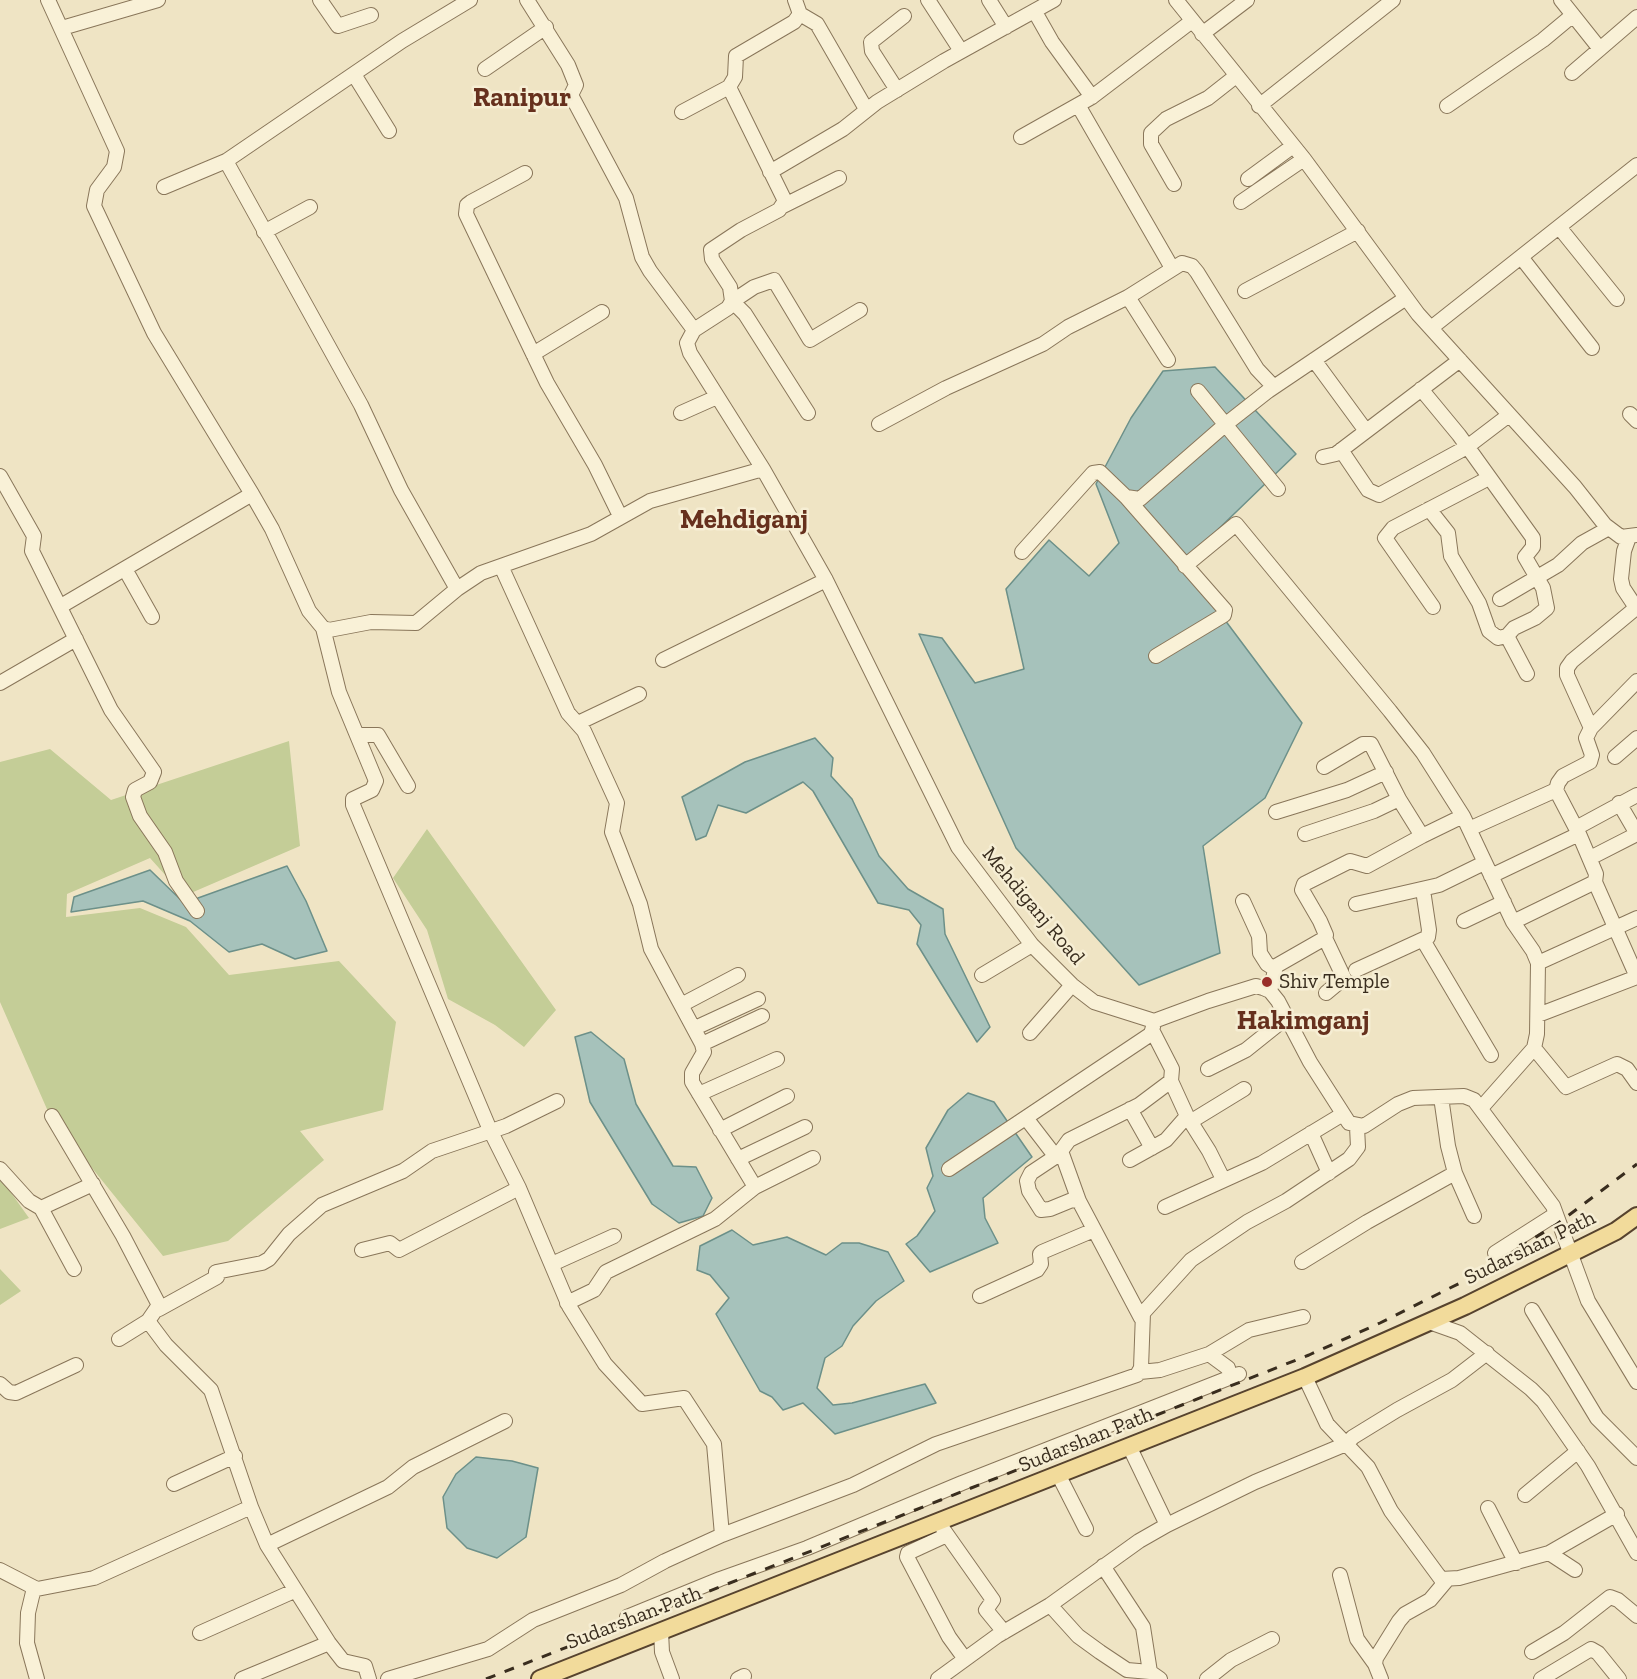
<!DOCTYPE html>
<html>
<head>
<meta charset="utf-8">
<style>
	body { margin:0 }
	canvas { display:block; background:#efe4c4 }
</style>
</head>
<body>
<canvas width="1637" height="1679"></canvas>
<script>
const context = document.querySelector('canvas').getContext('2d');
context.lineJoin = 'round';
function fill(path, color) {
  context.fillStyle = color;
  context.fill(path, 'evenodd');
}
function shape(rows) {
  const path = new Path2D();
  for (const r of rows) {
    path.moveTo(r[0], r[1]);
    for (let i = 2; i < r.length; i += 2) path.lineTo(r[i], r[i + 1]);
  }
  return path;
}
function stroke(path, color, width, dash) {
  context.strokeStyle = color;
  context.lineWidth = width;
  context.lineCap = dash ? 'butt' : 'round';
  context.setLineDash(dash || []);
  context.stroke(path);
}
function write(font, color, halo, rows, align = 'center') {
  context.font = font + ' "Zilla Slab",serif';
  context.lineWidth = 5;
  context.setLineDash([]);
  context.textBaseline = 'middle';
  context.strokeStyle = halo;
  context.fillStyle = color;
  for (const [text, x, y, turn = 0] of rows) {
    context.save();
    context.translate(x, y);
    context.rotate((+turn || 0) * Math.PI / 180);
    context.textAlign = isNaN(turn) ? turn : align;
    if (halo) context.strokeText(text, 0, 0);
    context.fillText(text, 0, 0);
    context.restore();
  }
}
const green = shape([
	[289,741,300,846,184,896,150,858,67,894,66,917,140,908,186,927,229,975,339,961,396,1022,383,1110,300,1131,324,1160,228,1241,163,1256,50,1116,0,1002,0,762,50,749,111,800],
	[427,829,556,1010,524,1047,495,1025,448,999,427,930,393,878],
	[2,1180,29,1218,0,1229,0,1181],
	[0,1269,21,1291,0,1305]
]);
const water = shape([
	[1215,367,1296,454,1205,542,1186,568,1302,723,1265,798,1203,846,1220,953,1139,985,1016,848,919,634,942,638,975,683,1024,669,1006,589,1049,540,1089,576,1119,543,1096,484,1131,418,1163,371,1215,367],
	[815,738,833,758,831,776,852,799,879,856,908,889,943,909,945,934,990,1027,977,1042,917,944,921,925,909,910,878,903,813,791,803,782,746,813,718,805,706,836,696,840,682,797,745,762,815,738],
	[287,866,306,901,327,951,295,959,262,944,229,952,190,921,143,901,71,912,74,897,150,870,182,901,198,898,287,866],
	[591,1032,624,1059,636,1104,673,1166,696,1167,712,1198,703,1216,679,1223,652,1204,590,1102,575,1037,591,1032],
	[968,1093,994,1102,1032,1157,983,1198,985,1218,998,1243,930,1272,906,1244,917,1236,935,1211,927,1188,933,1176,926,1148,948,1110,968,1093],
	[732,1230,753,1245,787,1237,826,1255,842,1243,859,1243,888,1252,904,1281,876,1301,853,1326,842,1346,825,1358,817,1388,833,1405,852,1403,925,1384,936,1403,835,1434,803,1403,783,1410,772,1397,760,1391,716,1314,729,1298,710,1275,697,1270,700,1246,732,1230],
	[476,1457,512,1461,538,1468,526,1537,497,1558,467,1548,447,1528,443,1497,456,1474,476,1457]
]);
const minor = shape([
	[48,0,117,151,114,167,97,190,94,206,154,333,252,494,272,529,309,611,323,628,329,630,371,622,416,623,457,589,481,573,591,534,650,501,763,469],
	[320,0,338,26,371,15],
	[527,0,568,65,576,85,571,95,626,198,642,257,650,271,694,330],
	[795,0,800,14,794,22,736,56,735,77,729,87,785,201,779,210,741,230,711,250,712,259,730,287,732,301,728,308,694,330,687,343,690,353,763,469,826,580,958,847,1032,945,1072,985,1094,1002,1154,1021,1208,1001,1256,986,1263,988,1270,991,1278,1001,1310,1062,1349,1123,1364,1126,1398,1104,1413,1098,1464,1096,1474,1100,1553,1206,1588,1301,1637,1382],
	[928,0,961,51],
	[989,0,1006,27],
	[1176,0,1304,159,1418,314,1575,487,1605,525,1621,537,1637,535],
	[1561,0,1600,49],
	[1035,12,1052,42,1092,97],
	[800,14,817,24,866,109],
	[62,28,158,0],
	[1202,34,1247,0],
	[485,69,546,27],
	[1572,73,1637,17],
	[355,76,389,131],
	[897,90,872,51,871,42,904,16],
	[1078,105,1172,268],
	[1259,106,1393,0],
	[1447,106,1543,40,1573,15],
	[682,112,729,87],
	[1021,137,1092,97,1192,21],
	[226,161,361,405,401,490,457,589],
	[770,172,843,129,877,102,944,61,1054,0],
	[525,173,471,202,467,205,466,214,547,383,595,465,620,516],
	[1248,179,1293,146],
	[1174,184,1151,144,1151,133,1166,119,1208,98,1236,76],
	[164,187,226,161,402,41,470,0],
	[1241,202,1304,159],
	[783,206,839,178],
	[1559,227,1617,299],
	[264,232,310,207],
	[1521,257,1592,348],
	[1245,291,1358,231],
	[1128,297,1168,360],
	[732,301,745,314,808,413],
	[733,301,754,287,774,280,810,340,860,310],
	[1431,328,1637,165],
	[533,354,602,312],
	[1314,360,1366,431],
	[1421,389,1459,435,1533,538,1533,547,1525,557,1543,588,1547,608,1535,618,1514,628,1507,636,1527,674],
	[1198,391,1278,489],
	[681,413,717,397],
	[1630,414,1637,421],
	[879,424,946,388,1043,344,1068,327,1128,297,1182,263,1192,266,1197,272,1257,369,1274,387],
	[1341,450,1368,490,1379,495,1467,447,1509,415],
	[1323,457,1336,454,1460,360],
	[0,476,34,536,32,551,111,710,152,769,154,772,150,782,135,790,133,797,140,816,165,852,176,881,197,911],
	[1126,497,1225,610,1224,615,1156,656],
	[1429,509,1448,533,1451,556,1479,603,1489,631,1498,638,1507,636],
	[1629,537,1624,551,1621,579,1623,588,1637,609],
	[1022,552,1093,473,1100,472,1126,497,1140,499,1226,424,1268,391,1406,298],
	[501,566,568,713,584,731,617,803,612,832,640,904,651,949,702,1044,704,1052,692,1073,692,1082,755,1187],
	[1185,566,1236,524,1390,711,1423,753,1463,816,1513,922,1533,951,1538,963,1537,1034,1534,1048,1482,1107],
	[125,569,152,617],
	[1500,599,1558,565,1582,543,1609,528],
	[61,606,252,494],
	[1433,607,1385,538,1393,528,1489,478],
	[323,628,339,692,376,781,372,790,353,799,353,805,490,1130,519,1188,569,1306,605,1364,642,1404,684,1398,714,1444,722,1535],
	[663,660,826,580],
	[0,683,76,639],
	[578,723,639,694],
	[1591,728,1567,675,1567,668,1572,661,1636,608],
	[357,735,378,735,408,786],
	[1615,757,1637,738],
	[1324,767,1363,744,1371,744,1399,799,1422,836,1463,816],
	[1276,812,1347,790,1386,772],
	[1576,828,1637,795],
	[1469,829,1556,790],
	[1305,834,1374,811,1399,799],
	[1579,834,1596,874,1595,882],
	[1590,858,1637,834,1619,803],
	[1491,876,1579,834,1556,790,1558,783,1563,776,1590,762,1592,755,1586,738,1591,728,1637,681],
	[1243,901,1259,936,1260,953,1267,964,1275,969],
	[1356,904,1439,885,1484,863],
	[1464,921,1504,902],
	[1513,922,1595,882,1637,977],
	[1325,938,1344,978,1326,993],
	[1423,940,1491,1055],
	[1538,963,1637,918],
	[1356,970,1428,937,1429,930,1423,890],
	[982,975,1032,945],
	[1270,991,1276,966,1325,938,1326,935,1320,921,1302,890,1304,884,1350,861,1367,866,1422,836],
	[683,1004,738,975],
	[1538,1015,1637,977],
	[695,1028,758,999],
	[1030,1033,1072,985],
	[702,1044,762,1016],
	[1534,1048,1566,1087,1617,1064,1627,1069,1637,1083],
	[1208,1069,1246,1050,1286,1018],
	[1171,1081,1187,1116,1209,1151,1223,1179],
	[699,1094,777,1059],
	[1441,1097,1448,1146,1455,1173,1474,1216],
	[1130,1109,1152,1148],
	[52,1116,123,1236,159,1305,148,1321,166,1345,211,1390,251,1507],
	[1026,1118,1056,1157],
	[1190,1122,1244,1089],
	[720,1130,787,1096],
	[1311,1133,1329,1173],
	[1061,1151,1079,1201],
	[738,1159,805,1127],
	[1130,1160,1166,1140,1187,1116],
	[0,1169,29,1201,41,1208,93,1184],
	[949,1169,1151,1034,1154,1023],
	[1165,1207,1262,1163,1343,1114],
	[41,1208,74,1269],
	[362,1250,390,1243,399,1250,519,1188],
	[1495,1253,1556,1214],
	[1302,1262,1367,1222,1455,1173],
	[552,1264,614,1236],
	[216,1272,262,1263,269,1259,289,1234,322,1205,403,1171,432,1151,506,1126,557,1101],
	[980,1296,1037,1270,1041,1264,1040,1254,1042,1252,1094,1230],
	[567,1303,594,1290,606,1272,715,1219,755,1187,813,1158],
	[159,1309,217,1277],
	[1532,1310,1597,1418,1637,1458],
	[1141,1318,1079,1201,1072,1200,1050,1209,1041,1210,1029,1191,1027,1181,1031,1173,1058,1155,1069,1140,1139,1105,1171,1081,1172,1069,1153,1032],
	[1429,1322,1460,1333,1531,1389,1543,1401,1588,1466,1637,1553],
	[119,1339,148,1321],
	[1209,1354,1249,1330,1303,1317],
	[1140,1372,1160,1370,1209,1354,1228,1368,1231,1378],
	[1305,1377,1327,1424,1368,1467,1391,1511,1441,1579,1459,1578,1549,1553,1617,1514],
	[0,1384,9,1392,16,1393,76,1365],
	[1130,1448,1167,1525],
	[1059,1476,1086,1529],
	[174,1484,235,1456],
	[1525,1495,1578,1451],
	[1488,1508,1516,1563],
	[943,1529,993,1600,986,1610,1004,1632],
	[947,1535,908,1553,907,1557,949,1637,965,1659],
	[267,1545,388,1487,413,1467,505,1421],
	[1549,1553,1575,1570],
	[1103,1566,1143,1627,1150,1672],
	[0,1570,37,1589,94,1578,251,1507,267,1545,329,1643,343,1661,365,1666,369,1679],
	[1340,1575,1357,1639,1375,1664],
	[34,1588,28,1613,27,1643,37,1679],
	[1050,1605,1078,1636,1100,1652,1127,1670,1150,1672,1160,1679],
	[627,1617,720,1579,807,1548,962,1483,1239,1374],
	[661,1631,662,1652,672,1679],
	[200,1633,294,1591],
	[1532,1652,1564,1633,1610,1597,1618,1600,1637,1616],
	[242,1679,329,1643],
	[388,1679,488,1649,533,1620,621,1585,665,1561,722,1535,853,1485,936,1444,1137,1375,1141,1368,1143,1313,1191,1260,1247,1222,1286,1201,1349,1159,1358,1147,1357,1127],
	[738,1679,744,1676],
	[938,1679,997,1636,1050,1605,1139,1541,1167,1525,1255,1482,1346,1444,1353,1437,1397,1410,1452,1380,1487,1353],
	[1207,1679,1231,1660,1272,1639],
	[1381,1679,1375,1664,1376,1658,1399,1621,1405,1614,1430,1600,1446,1581],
	[1541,1679,1591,1649,1598,1653,1619,1679]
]);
const major = shape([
	[540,1679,1305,1377,1465,1306,1616,1231,1637,1216]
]);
const rail = shape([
	[486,1679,1309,1355,1380,1323,1470,1278,1557,1224,1637,1164]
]);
const markers = [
	[1267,982,6,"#992e29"]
];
const streetNames = [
	["Mehdiganj Road",1033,906,50],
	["Sudarshan Path",1530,1248,-26],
	["Sudarshan Path",1086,1440,-22],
	["Sudarshan Path",634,1618,-21]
];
const poiNames = [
	["Shiv Temple",1279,982]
];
const districtNames = [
	["Ranipur",522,98],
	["Mehdiganj",744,520],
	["Hakimganj",1303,1021]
];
fill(green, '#c4cd97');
fill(water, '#a6c2bb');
stroke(water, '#6c9089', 1.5);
stroke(minor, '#89765a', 16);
stroke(major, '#57432e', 20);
stroke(minor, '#f9f1d7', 14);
stroke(major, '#f2db9b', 16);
stroke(rail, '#392d1e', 3, [10, 10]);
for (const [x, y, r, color] of markers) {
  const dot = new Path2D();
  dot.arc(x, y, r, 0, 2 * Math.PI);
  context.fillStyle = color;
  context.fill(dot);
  stroke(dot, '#f6eed4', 2);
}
write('21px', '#392d1e', '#f6eed4', streetNames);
write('21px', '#392d1e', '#f6eed4', poiNames, 'left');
write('bold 27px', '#66301d', '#f6eed4', districtNames);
</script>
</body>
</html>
